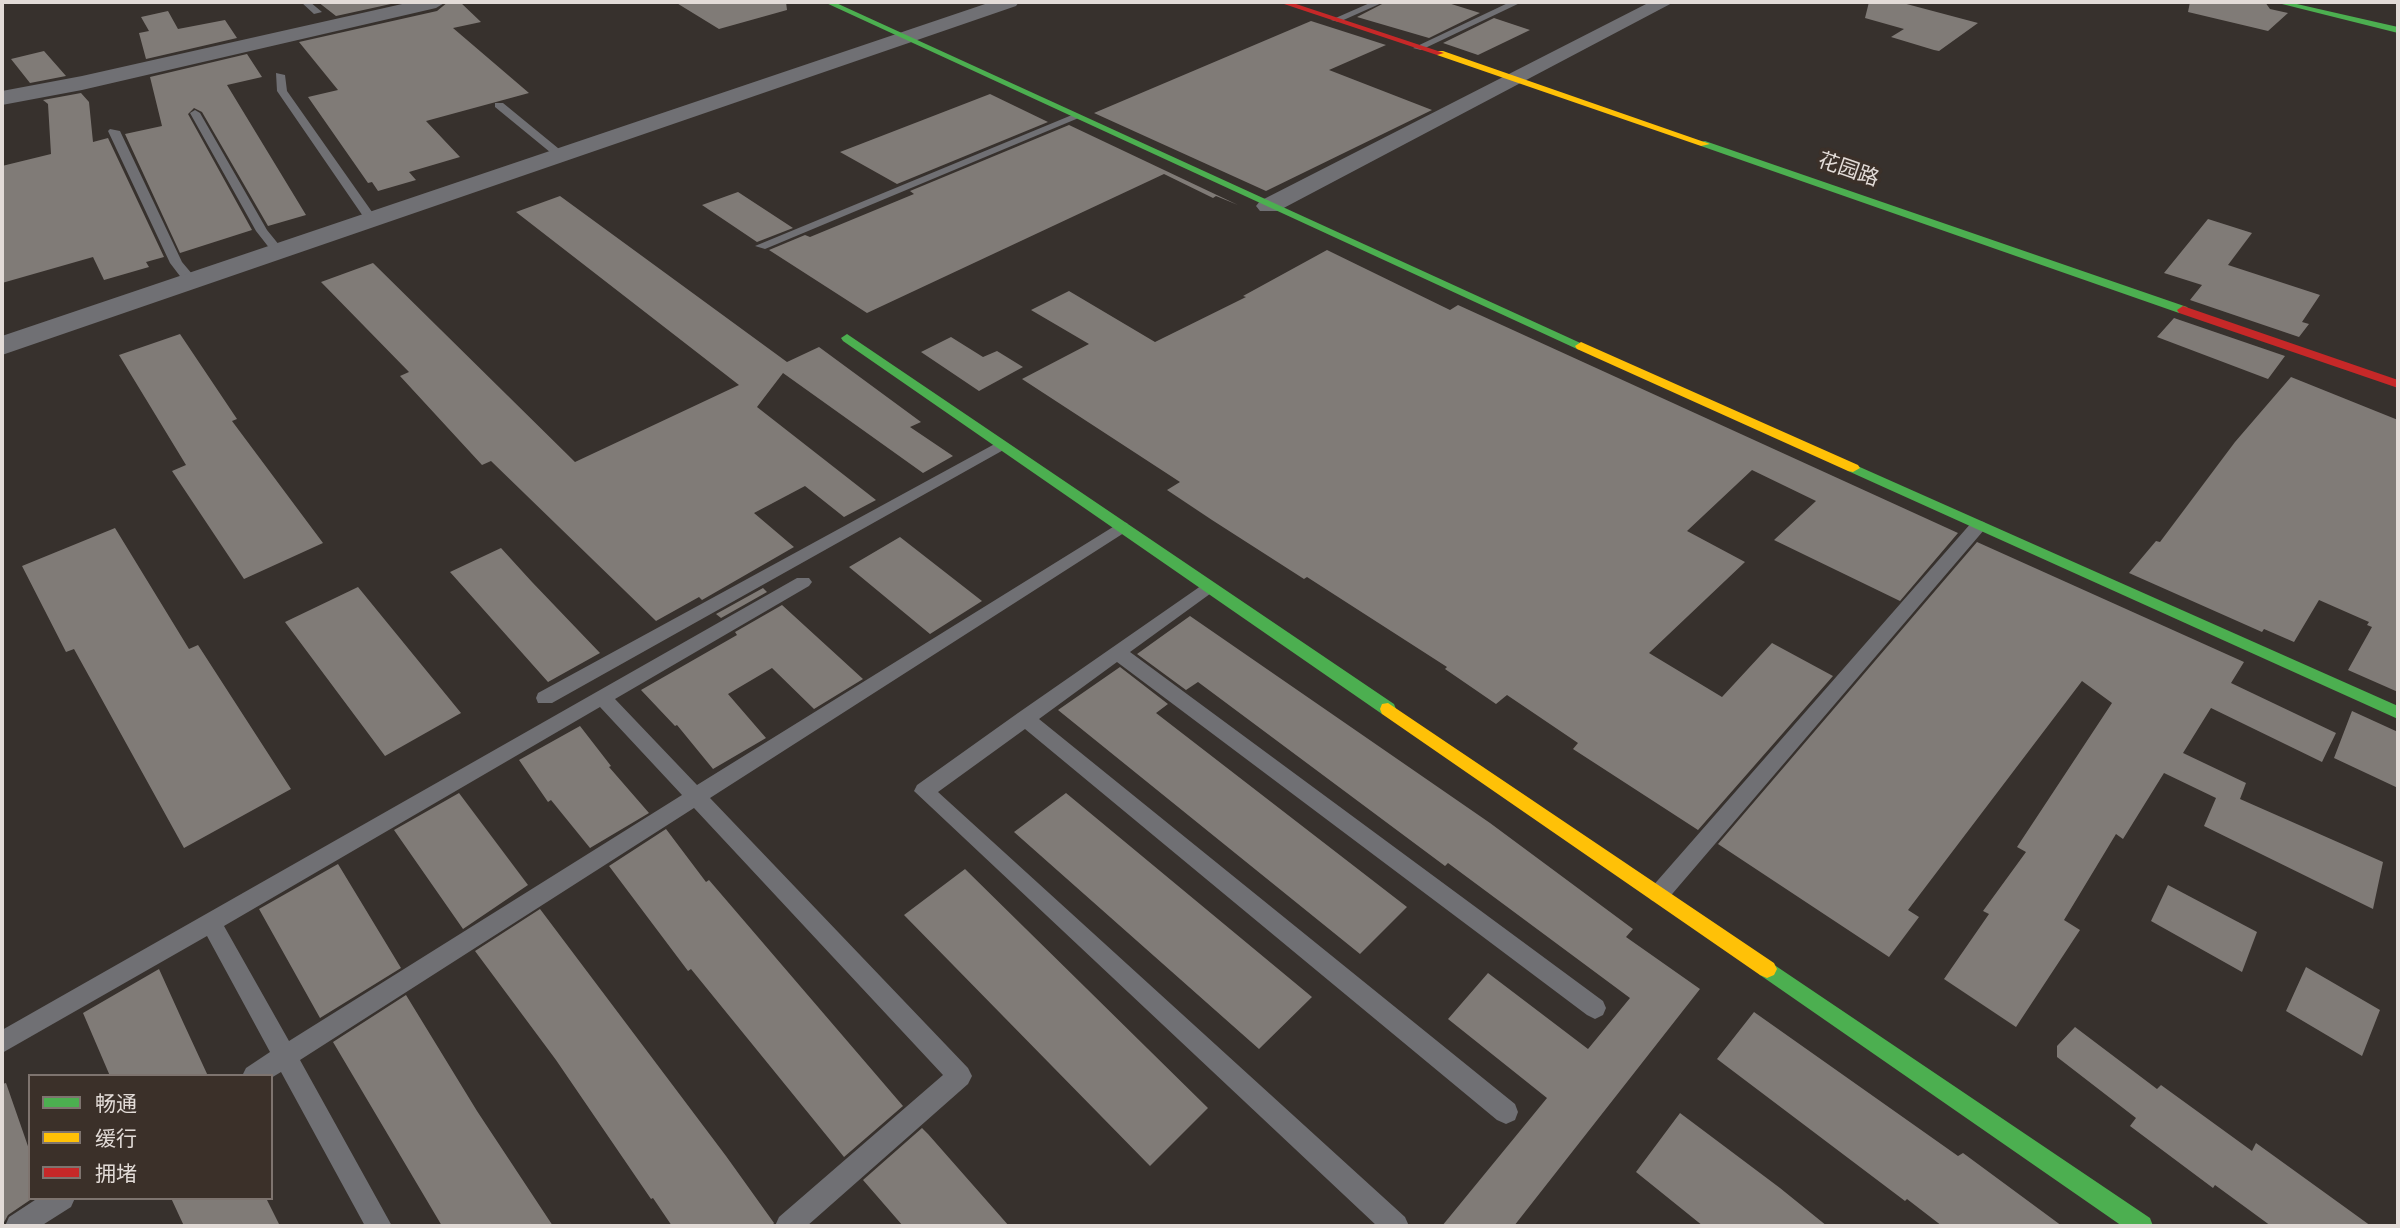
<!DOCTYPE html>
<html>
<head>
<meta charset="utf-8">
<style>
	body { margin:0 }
	#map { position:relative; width:2400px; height:1228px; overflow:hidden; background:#37312d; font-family:Jost,"Noto Sans SC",sans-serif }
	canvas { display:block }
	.frame { position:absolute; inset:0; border:4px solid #e2dbd7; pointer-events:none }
	.legend { position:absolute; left:28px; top:1074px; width:245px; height:126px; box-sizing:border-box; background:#3b3029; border:2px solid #7e746f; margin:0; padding:9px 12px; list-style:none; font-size:21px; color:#e2dbd7 }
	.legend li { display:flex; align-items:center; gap:14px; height:35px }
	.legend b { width:35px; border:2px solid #7e746f }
</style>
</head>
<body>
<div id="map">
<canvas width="2400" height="1228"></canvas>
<div class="frame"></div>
<ul class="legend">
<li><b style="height:9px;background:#4caf50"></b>畅通</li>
<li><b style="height:9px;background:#ffc107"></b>缓行</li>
<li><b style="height:9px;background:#c62828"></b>拥堵</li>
</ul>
</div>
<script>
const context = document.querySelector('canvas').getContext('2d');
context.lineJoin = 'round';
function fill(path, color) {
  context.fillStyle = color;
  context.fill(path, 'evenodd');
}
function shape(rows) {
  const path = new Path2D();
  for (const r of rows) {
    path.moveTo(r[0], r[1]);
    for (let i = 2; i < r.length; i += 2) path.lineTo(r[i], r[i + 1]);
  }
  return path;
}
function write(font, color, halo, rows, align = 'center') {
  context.font = font + ' Jost,"Noto Sans SC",sans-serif';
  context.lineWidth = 7;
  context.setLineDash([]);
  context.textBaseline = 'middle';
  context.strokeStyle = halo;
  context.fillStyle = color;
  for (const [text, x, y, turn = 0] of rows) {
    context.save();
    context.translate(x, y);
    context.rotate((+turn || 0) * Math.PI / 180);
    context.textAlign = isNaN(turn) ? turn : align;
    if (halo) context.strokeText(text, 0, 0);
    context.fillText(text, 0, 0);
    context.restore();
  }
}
const building = shape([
	[318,2,400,2,336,16],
	[448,2,460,2,481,22,453,28,529,93,426,121,460,157,409,172,416,180,378,191,372,182,368,183,308,97,338,90,299,42,437,11],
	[675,2,786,2,787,10,719,29],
	[1386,2,1445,2,1480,13,1429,38,1357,17],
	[1869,2,1899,2,1978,23,1939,51,1934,50,1891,37,1904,29,1865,18],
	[2190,2,2265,2,2270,9,2288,13,2268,31,2188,12],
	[168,11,178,29,225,20,237,38,146,59,139,33,149,31,141,17],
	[1494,18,1530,30,1478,55,1443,43],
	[1311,21,1386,45,1329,70,1432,110,1266,191,1094,113],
	[44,51,66,76,30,83,11,59],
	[247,54,262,77,227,85,306,215,268,226,202,112,194,108,188,114,252,230,180,253,125,134,162,126,150,77],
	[81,93,89,102,93,142,108,138,164,257,146,262,149,267,104,280,93,257,2,283,2,166,51,154,48,104,43,100],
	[990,94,1048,122,897,184,840,152],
	[1069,125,1238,205,1216,196,1213,198,1164,174,867,313,769,250,805,235,810,237,914,194,910,191],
	[738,192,793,228,757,242,702,205],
	[560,196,787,362,819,347,921,422,910,427,953,456,923,473,783,373,757,407,876,500,844,517,805,486,754,513,794,547,702,600,699,597,656,621,491,461,482,465,400,376,409,372,321,282,373,263,575,462,739,385,516,212],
	[2208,219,2252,233,2228,265,2320,295,2302,322,2309,324,2299,337,2190,300,2202,285,2164,273],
	[1327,250,1450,310,1458,305,1958,533,1900,601,1774,540,1816,501,1752,470,1687,531,1745,562,1649,653,1722,697,1772,643,1833,676,1698,830,1573,749,1578,743,1507,695,1496,704,1445,669,1447,667,1307,577,1304,579,1212,520,1167,490,1180,482,1022,379,1089,344,1031,310,1069,291,1155,342,1246,297,1243,296],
	[2174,318,2285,356,2268,379,2157,337],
	[180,334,237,419,232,421,323,543,244,579,172,471,186,465,119,355],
	[951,337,983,357,997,351,1023,367,979,391,921,352],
	[2291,377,2398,420,2398,692,2348,670,2372,627,2367,625,2369,622,2319,600,2294,642,2264,629,2262,632,2129,573,2156,541,2160,542,2235,442],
	[115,528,189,649,198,645,291,789,184,848,74,649,66,652,22,566],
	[900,537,982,601,930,634,849,567],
	[1977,542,2244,662,2231,683,2336,733,2322,762,2211,708,2183,753,2246,783,2240,799,2383,862,2373,909,2204,826,2216,798,2164,773,2123,839,2116,834,2064,920,2080,930,2016,1027,1944,979,1989,914,1983,911,2026,852,2017,847,2112,703,2082,681,1908,910,1919,917,1889,957,1718,844],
	[501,548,532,582,600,653,548,682,450,572],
	[358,587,461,713,385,756,285,622],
	[763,588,767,592,721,618,716,614],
	[782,605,863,679,814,709,772,668,728,694,766,738,713,769,677,725,675,726,641,690,737,635,735,632],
	[1190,616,1490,823,1633,929,1626,937,1700,989,1514,1226,1442,1226,1547,1098,1448,1019,1488,973,1588,1049,1630,998,1448,863,1445,866,1198,682,1186,690,1137,654],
	[1120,667,1168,704,1156,713,1407,907,1360,954,1058,710],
	[2352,711,2398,732,2398,788,2334,758],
	[580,726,611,766,609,767,649,813,590,848,551,800,548,802,519,760],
	[459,793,528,885,463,929,394,830],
	[1066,793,1312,997,1259,1049,1014,832],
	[666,829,706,882,709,880,903,1106,844,1157,691,969,688,971,609,866],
	[338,864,401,968,320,1018,259,909],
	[965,869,1208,1108,1150,1166,904,915],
	[2168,885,2257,932,2242,972,2151,921],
	[540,909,726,1156,774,1223,772,1226,672,1226,653,1198,651,1199,556,1060,475,951],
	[2306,967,2380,1010,2362,1056,2286,1011],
	[159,969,183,1022,208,1076,110,1076,83,1013],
	[406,995,477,1111,553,1226,442,1226,333,1042],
	[1754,1012,1958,1156,1963,1153,2062,1226,1942,1226,1907,1199,1905,1201,1717,1059],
	[2075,1027,2157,1089,2161,1085,2252,1151,2256,1143,2371,1226,2271,1226,2215,1185,2213,1188,2130,1126,2136,1118,2057,1057,2057,1046],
	[6,1083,30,1152,30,1198,33,1198,8,1215,2,1226,2,1084],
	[1680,1113,1780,1188,1827,1226,1703,1226,1636,1172],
	[922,1128,928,1134,1009,1226,903,1226,863,1180],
	[171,1198,266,1198,280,1226,184,1226]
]);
const lane = shape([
	[301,2,310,2,322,12,314,14,301,2],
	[1372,2,1384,2,1339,22,1331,20,1372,2],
	[1510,2,1522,2,1421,50,1413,48,1510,2],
	[276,73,285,75,287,91,377,219,375,222,367,222,277,91,276,73],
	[495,103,503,103,564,153,564,157,556,157,495,107,495,103],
	[195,110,200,113,267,230,284,251,282,254,274,254,256,231,190,113,195,110],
	[1072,115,1081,117,765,249,755,246,1072,115],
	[110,129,120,131,182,262,198,281,196,284,186,284,170,263,108,131,110,129],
	[1002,440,1010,445,1007,448,552,703,538,703,536,698,538,693,1002,440],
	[1978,521,1984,522,1986,526,1984,530,1667,900,1659,903,1651,900,1648,894,1651,888,1972,522,1978,521],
	[1121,522,1127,523,1129,527,1127,531,710,798,968,1068,972,1076,968,1084,807,1226,775,1226,779,1217,943,1075,694,808,300,1060,392,1226,365,1226,281,1072,271,1078,271,1076,242,1076,246,1068,270,1052,207,936,2,1053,2,1030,797,578,809,578,812,582,809,586,615,699,697,785,1121,522],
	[600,707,682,795,289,1041,224,926,600,707],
	[1208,581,1217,587,1214,591,1130,652,1603,1001,1606,1008,1603,1015,1595,1019,1587,1015,1117,662,1039,719,1515,1104,1518,1112,1515,1120,1506,1124,1497,1120,1025,729,938,792,1405,1217,1409,1226,1377,1226,914,791,917,785,1018,713,1208,581],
	[38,1198,75,1198,71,1207,41,1226,5,1226,9,1217,38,1198]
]);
const street = shape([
	[411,2,446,2,436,8,82,90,2,105,2,91,82,76,411,2],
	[991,2,1019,2,1016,6,2,355,2,336,991,2],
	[1650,2,1674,2,1278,211,1260,211,1256,206,1260,201,1650,2]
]);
const fast = shape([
	[824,2,834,2,1587,346,1581,350,1577,349,824,2],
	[2274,2,2288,2,2398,27,2398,33,2274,2],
	[1705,141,2187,307,2189,310,2187,313,2179,313,1701,146,1701,142,1705,141],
	[847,334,1394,704,1396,709,1394,714,1382,714,843,341,841,338,847,334],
	[1853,464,2398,706,2398,719,1848,471,1846,468,1853,464],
	[1767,960,2150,1218,2153,1226,2122,1226,1760,975,1757,969,1760,963,1767,960]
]);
const slow = shape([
	[1437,51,1443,51,1710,144,1701,146,1437,55,1437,51],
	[1581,342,1858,465,1860,468,1853,472,1848,471,1577,349,1575,346,1581,342],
	[1388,703,1774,963,1777,969,1774,975,1767,978,1760,975,1382,714,1380,709,1382,704,1388,703]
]);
const jam = shape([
	[1278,2,1290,2,1444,53,1437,55,1278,2],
	[2183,306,2398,380,2398,388,2179,313,2177,310,2183,306]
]);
const farStreetnames = [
	["花园路",1848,171,19]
];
fill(building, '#807b77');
fill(lane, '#707074');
fill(street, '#707074');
fill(fast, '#4caf50');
fill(slow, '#ffc107');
fill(jam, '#c62828');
write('21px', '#e2dbd7', '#3b3029', farStreetnames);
</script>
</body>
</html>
